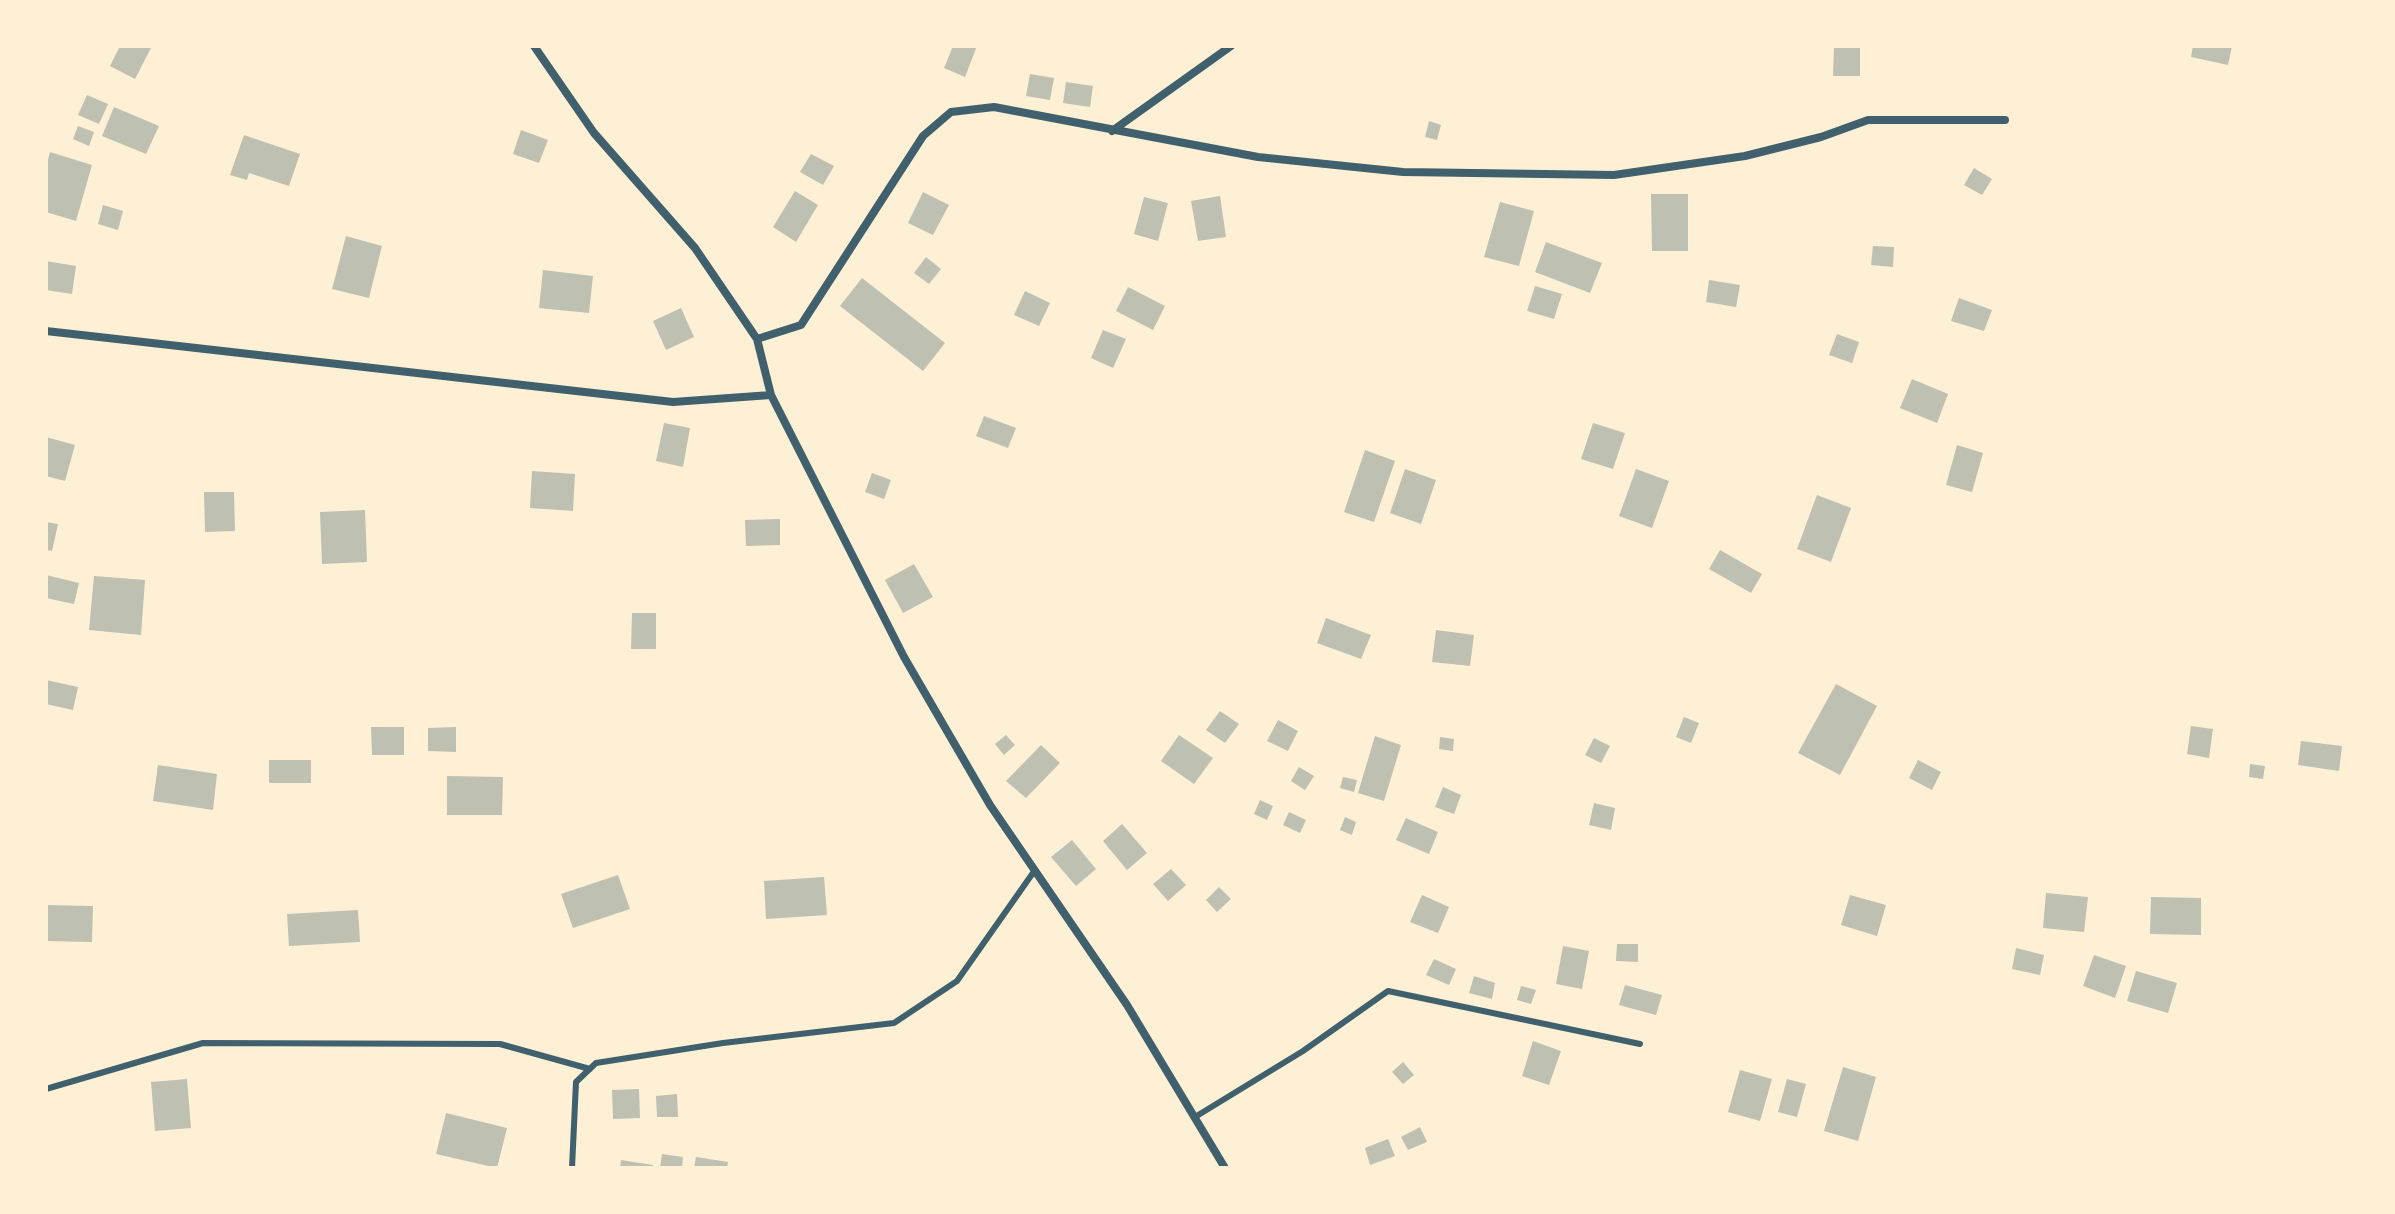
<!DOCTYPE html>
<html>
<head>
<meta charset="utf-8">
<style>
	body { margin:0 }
	#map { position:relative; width:2395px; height:1214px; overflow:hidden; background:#fdf0d5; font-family:"Fira Sans",sans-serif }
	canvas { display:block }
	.frame { position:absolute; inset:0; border:48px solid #fdf0d5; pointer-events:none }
</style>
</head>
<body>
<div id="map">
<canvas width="2395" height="1214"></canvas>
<div class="frame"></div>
</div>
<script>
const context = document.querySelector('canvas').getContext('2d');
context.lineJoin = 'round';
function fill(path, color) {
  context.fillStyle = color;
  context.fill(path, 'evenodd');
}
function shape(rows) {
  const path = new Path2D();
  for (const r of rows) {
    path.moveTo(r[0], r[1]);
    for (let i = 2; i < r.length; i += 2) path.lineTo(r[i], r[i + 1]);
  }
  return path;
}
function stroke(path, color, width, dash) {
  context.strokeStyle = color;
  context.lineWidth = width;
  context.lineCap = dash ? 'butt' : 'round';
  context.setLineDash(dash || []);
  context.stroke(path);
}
const building = shape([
	[120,46,152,46,135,79,110,66],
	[953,46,977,46,965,77,944,68],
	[1834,46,1860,46,1860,76,1833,76],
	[2193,46,2232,46,2228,65,2191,57],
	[1030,74,1054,78,1050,100,1026,96],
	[1066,82,1093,86,1090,107,1063,103],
	[87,95,108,104,99,124,78,115],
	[114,107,159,126,146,154,102,136],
	[1429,121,1441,125,1437,140,1425,137],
	[78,126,94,132,89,146,73,139],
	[521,130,548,140,539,163,513,154],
	[244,135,300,154,289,186,249,173,247,180,230,175],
	[50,152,92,165,76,221,46,212,46,167],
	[811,154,834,166,823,185,800,172],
	[1974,168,1992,179,1982,195,1964,185],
	[795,191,818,205,796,242,773,227],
	[923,192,949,205,933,235,908,223],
	[1651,194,1688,194,1688,251,1652,251],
	[1220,196,1226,237,1198,241,1191,201],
	[1144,197,1168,203,1158,241,1134,234],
	[1500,202,1534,211,1519,266,1484,257],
	[103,205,123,211,118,230,98,224],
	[346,236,382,246,369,298,332,289],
	[1546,242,1602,263,1590,293,1535,272],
	[1873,246,1894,247,1893,267,1871,265],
	[926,257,941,269,929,284,914,273],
	[46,261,76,266,72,294,46,290],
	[543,270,593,276,589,313,539,308],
	[862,278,945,343,923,371,840,306],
	[1709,280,1740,285,1736,307,1706,302],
	[1535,286,1562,294,1554,319,1527,311],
	[1128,287,1165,306,1153,330,1116,311],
	[1025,291,1050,303,1039,326,1014,315],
	[1959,298,1992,310,1984,331,1951,321],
	[681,308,694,337,666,350,653,321],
	[1103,330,1126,339,1113,368,1091,358],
	[1837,334,1859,342,1852,363,1829,355],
	[1912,379,1948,394,1937,423,1900,408],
	[984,416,1016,428,1008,448,976,436],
	[664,423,690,428,683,467,656,461],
	[1593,423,1625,433,1613,469,1581,459],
	[46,437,75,445,65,481,46,476],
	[1957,445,1983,453,1972,492,1946,485],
	[1365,450,1395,461,1374,522,1344,512],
	[1405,469,1436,480,1421,524,1390,513],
	[1636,469,1669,481,1652,528,1619,516],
	[532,471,575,474,573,511,530,508],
	[872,473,891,480,884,499,865,492],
	[204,492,234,492,235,531,205,532],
	[1817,495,1851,508,1831,562,1797,549],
	[365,510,367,562,322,564,320,512],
	[780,519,780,545,746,546,745,520],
	[46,522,58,524,52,551,46,550],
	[1720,550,1762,574,1751,593,1709,569],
	[914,564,933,597,903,613,885,580],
	[46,575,79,583,74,604,46,598],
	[94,576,145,580,141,635,89,630],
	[632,613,656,613,656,649,631,649],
	[1326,618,1371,635,1361,659,1317,643],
	[1436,630,1474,635,1470,666,1432,662],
	[46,680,78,687,73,710,46,704],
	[1836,684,1877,706,1840,775,1798,753],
	[1220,711,1239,724,1225,743,1206,730],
	[1684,717,1699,723,1691,743,1676,737],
	[1278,720,1298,731,1288,751,1267,741],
	[2191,726,2213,729,2209,758,2187,754],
	[371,727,404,727,404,755,372,755],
	[456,727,456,752,428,751,428,728],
	[1006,735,1015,745,1004,755,995,744],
	[1179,735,1213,758,1194,784,1161,761],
	[1375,736,1401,745,1384,801,1358,793],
	[1440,737,1454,739,1453,751,1439,749],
	[1594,738,1610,746,1601,763,1585,755],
	[2301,741,2342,746,2339,771,2298,765],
	[1041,745,1060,763,1026,798,1006,781],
	[269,760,311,760,311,783,269,783],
	[1918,760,1941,772,1932,790,1909,778],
	[2250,764,2265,766,2263,779,2249,777],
	[158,765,217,774,213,810,153,801],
	[1299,767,1314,776,1305,790,1291,781],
	[447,776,503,777,502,815,447,815],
	[1343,777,1357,780,1354,792,1340,788],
	[1443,787,1461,795,1454,814,1435,807],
	[1260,800,1273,806,1267,820,1254,814],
	[1594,803,1615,808,1611,830,1589,825],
	[1289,812,1306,820,1300,833,1283,825],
	[1345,817,1356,822,1352,835,1340,830],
	[1406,818,1438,832,1429,854,1396,840],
	[1122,824,1147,853,1127,870,1103,841],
	[1072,840,1096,869,1076,886,1051,857],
	[1171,869,1186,885,1168,901,1153,884],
	[618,875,630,909,573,928,561,894],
	[824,877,827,915,766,919,764,881],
	[1219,887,1231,899,1217,912,1206,900],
	[2046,893,2088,897,2084,932,2043,928],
	[1422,895,1449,907,1438,933,1410,922],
	[1850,895,1886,905,1877,936,1841,925],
	[2151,897,2201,898,2201,935,2150,934],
	[46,905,93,906,92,942,46,941],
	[358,910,360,942,289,946,287,914],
	[1617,944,1638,944,1638,962,1616,961],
	[1563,946,1589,951,1582,989,1556,984],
	[2016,948,2044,955,2040,975,2012,969],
	[2094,955,2126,966,2115,998,2083,986],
	[1434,959,1456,969,1449,985,1426,975],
	[2136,971,2177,983,2168,1013,2127,1001],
	[1474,976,1495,983,1492,999,1469,993],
	[1625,985,1662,995,1656,1015,1619,1005],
	[1521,986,1536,990,1531,1004,1517,1000],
	[1533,1041,1561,1051,1549,1085,1522,1076],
	[1403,1062,1414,1075,1403,1084,1392,1072],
	[1843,1067,1876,1077,1858,1141,1824,1131],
	[1740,1070,1772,1079,1760,1121,1728,1112],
	[187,1079,191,1128,155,1131,151,1082],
	[1787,1079,1806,1084,1797,1117,1778,1112],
	[639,1089,640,1118,613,1119,612,1090],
	[677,1094,678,1117,657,1117,656,1096],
	[446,1113,507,1128,497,1168,436,1154],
	[1420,1127,1427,1142,1408,1150,1401,1137],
	[1388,1139,1395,1156,1370,1165,1365,1148],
	[662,1154,683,1157,682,1168,660,1168],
	[696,1157,728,1162,727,1168,694,1168],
	[621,1160,653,1165,653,1168,620,1168]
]);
const service = shape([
	[46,1089,203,1043,500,1044,590,1069],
	[1195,1117,1303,1051,1388,991,1640,1044],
	[572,1168,576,1082,596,1063,723,1043,894,1023,957,981,1035,870]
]);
const minor = shape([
	[534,46,594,133,695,248,757,339,771,395,904,657,990,805,1127,1005,1225,1168],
	[1112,131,1231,46],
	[46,331,673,402,771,395],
	[757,339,801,325,923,136,951,112,994,107,1258,157,1403,172,1614,175,1745,156,1821,137,1868,120,2005,120]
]);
fill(building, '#bec0b2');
stroke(service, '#3f606c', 6);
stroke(minor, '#3f606c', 8);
</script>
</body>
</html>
